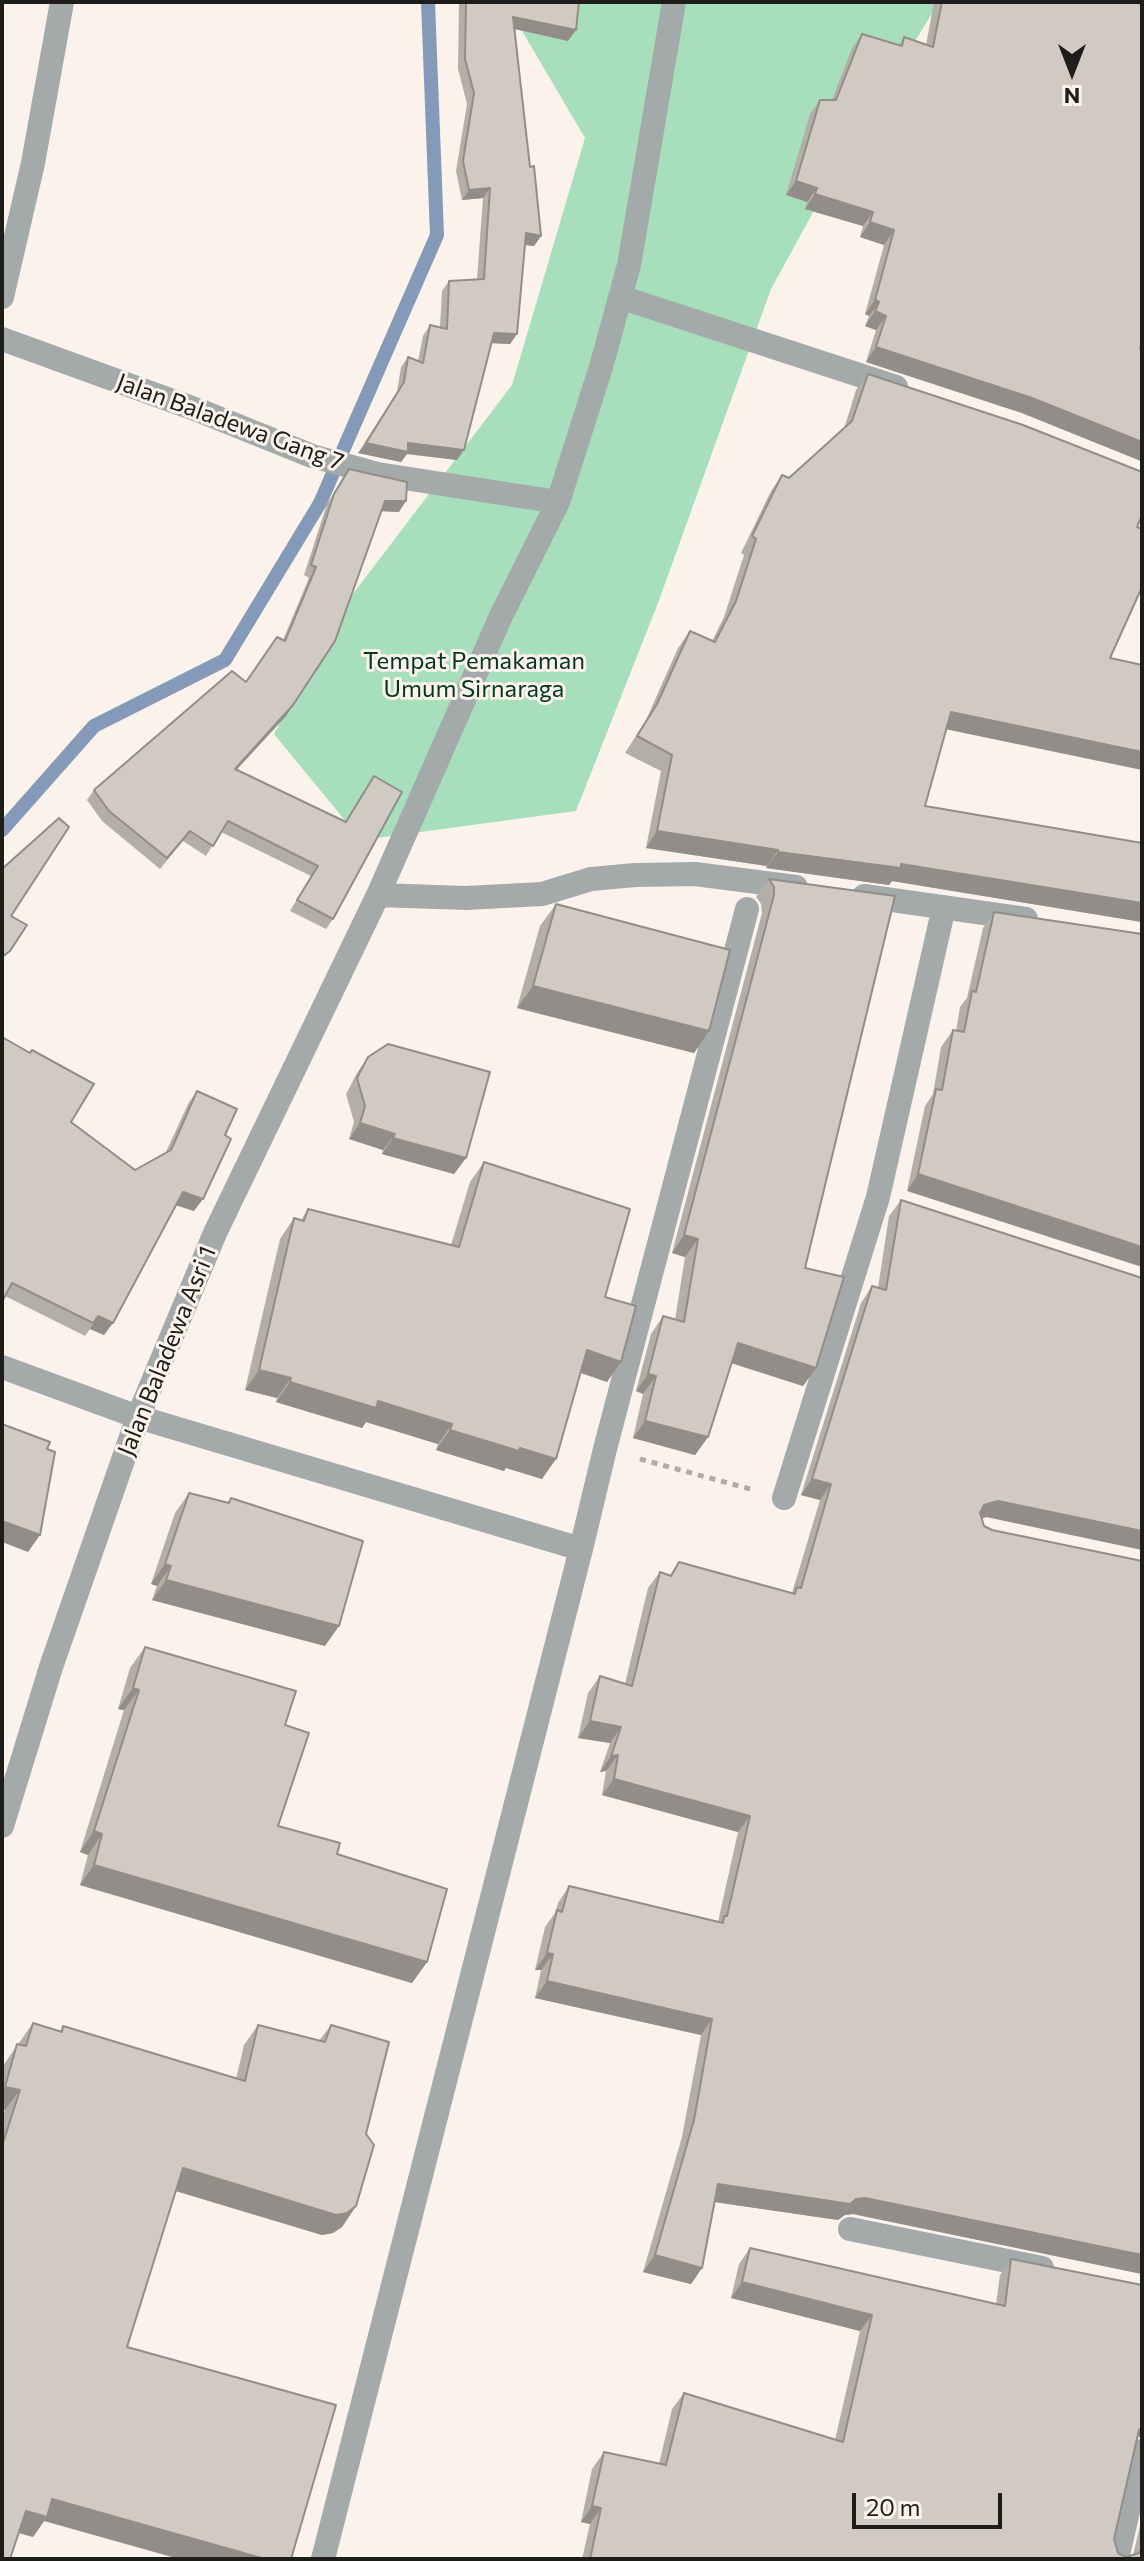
<!DOCTYPE html>
<html>
<head>
<meta charset="utf-8">
<style>
	body { margin:0 }
	#map { position:relative; width:1144px; height:2561px; overflow:hidden; background:#faf2eb; font-family:Commissioner,sans-serif }
	canvas { display:block }
	.frame { position:absolute; inset:0; border:4px solid #1f1d1a; pointer-events:none }
	.north { position:absolute; left:1032px; top:32px; width:80px; height:80px; -webkit-text-stroke:6px #faf2eb; paint-order:stroke; rotate:180deg; font-size:22px; font-weight:700; line-height:32px; text-align:center; color:#1f1d1a }
	.north::after { content:''; display:block; margin:auto; width:28px; height:36px; background:#1f1d1a; clip-path:polygon(50% 0,100% 100%,50% 72%,0 100%) }
	.scale { position:absolute; left:852px; top:2493px; width:150px; height:36px; box-sizing:border-box; border:4px solid #1f1d1a; border-top:0; padding-left:10px; font-size:24px; line-height:28px; white-space:nowrap; color:#1f1d1a; -webkit-text-stroke:6px #faf2eb; paint-order:stroke }
</style>
</head>
<body>
<div id="map">
<canvas width="1144" height="2561"></canvas>
<div class="frame"></div>
<div class="north">N</div>
<div class="scale">20 m</div>
</div>
<script>
const context = document.querySelector('canvas').getContext('2d');
context.lineJoin = 'round';
function fill(path, color) {
  context.fillStyle = color;
  context.fill(path, 'evenodd');
}
function shape(rows) {
  const path = new Path2D();
  for (const r of rows) {
    path.moveTo(r[0], r[1]);
    for (let i = 2; i < r.length; i += 2) path.lineTo(r[i], r[i + 1]);
  }
  return path;
}
function stroke(path, color, width, dash) {
  context.strokeStyle = color;
  context.lineWidth = width;
  context.lineCap = dash ? 'butt' : 'round';
  context.setLineDash(dash || []);
  context.stroke(path);
}
function write(font, color, halo, rows, align = 'center') {
  context.font = font + ' Commissioner,sans-serif';
  context.lineWidth = 6;
  context.setLineDash([]);
  context.textBaseline = 'middle';
  context.strokeStyle = halo;
  context.fillStyle = color;
  for (const [text, x, y, turn = 0] of rows) {
    context.save();
    context.translate(x, y);
    context.rotate((+turn || 0) * Math.PI / 180);
    context.textAlign = isNaN(turn) ? turn : align;
    if (halo) context.strokeText(text, 0, 0);
    context.fillText(text, 0, 0);
    context.restore();
  }
}
const green = shape([
	[505,2,939,2,838,167,771,289,658,603,576,811,361,840,274,734,346,603,512,385,585,138]
]);
const stream = shape([
	[2,830,94,726,225,660,320,503,437,235,428,2]
]);
const path = shape([
	[640,1459,750,1489]
]);
const minor = shape([
	[2,297,33,163,62,2],
	[620,297,896,387],
	[2,339,203,412,312,456,378,474,558,502],
	[378,895,466,898,542,894,591,879,635,875,695,874,796,887],
	[864,896,1026,919],
	[2,1367,138,1417,581,1549],
	[784,1498,878,1197,944,907],
	[2,1826,51,1667,138,1417,215,1233,378,895,501,616,558,502,601,367,629,265,674,2],
	[850,2229,1042,2268],
	[323,2559,581,1549,605,1449,747,909],
	[1117,2559,1142,2451]
]);
const wall = shape([
	[459,2,579,2,568,41,515,29,530,167,541,236,534,246,525,245,517,334,510,344,492,343,457,460,407,454,401,462,358,453,397,392,401,367,408,357,418,361,423,336,430,325,440,327,442,291,449,281,477,279,483,198,462,200,456,171,467,104,458,69],
	[934,2,1132,2,1140,348,1141,461,1022,413,866,362,876,330,865,326,869,316,865,314,884,245,860,237,863,226,805,209,807,202,786,195,810,114,820,100,832,100,852,48,862,34,899,45,904,37,926,45],
	[868,374,1137,527,1110,658,946,729,925,806,1142,843,1142,922,892,881,889,885,766,868,767,866,646,848,661,771,625,753,646,720,678,648,690,631,712,641,724,617,744,555,741,553,771,491,782,475,789,478,844,429,856,390],
	[349,469,399,512,382,511,293,705,286,716,236,770,345,822,374,776,333,919,326,929,290,911,311,876,221,832,206,856,183,841,160,869,102,821,87,800,94,790,246,682,283,640,309,578,304,575,327,504],
	[769,879,895,896,805,1268,816,1368,803,1386,731,1363,708,1437,695,1455,633,1438,643,1394,636,1391,651,1334,663,1316,675,1320,685,1257,672,1253,762,913,761,904,756,897],
	[556,904,709,1031,694,1053,517,1008,540,926],
	[994,912,1142,934,907,1191,925,1106,933,1094,941,1047,953,1030,956,1031,960,1007,967,998,983,928],
	[368,1057,466,1158,454,1174,382,1154,383,1150,349,1139,354,1122,346,1094,357,1073],
	[197,1091,225,1135,194,1211,176,1205,104,1335,90,1329,85,1336,5,1296,71,1122,135,1170,166,1152,188,1104],
	[484,1162,605,1297,607,1382,581,1373,542,1479,506,1468,504,1471,436,1450,438,1444,366,1422,362,1428,276,1402,277,1398,245,1390,280,1239,294,1218,301,1220,308,1209,451,1245,470,1182],
	[901,1200,986,1517,982,1519,984,1526,992,1530,1142,1561,1142,2274,853,2214,845,2215,838,2220,715,2202,702,2268,691,2284,643,2272,682,2137,701,2035,535,1998,541,1970,535,1970,545,1927,555,1913,558,1903,569,1886,718,1922,738,1832,602,1795,606,1771,600,1772,610,1743,578,1738,588,1693,600,1676,625,1684,648,1588,660,1572,670,1575,679,1562,792,1593,820,1500,801,1495,861,1303,872,1286,878,1288,889,1216],
	[189,1493,228,1503,231,1498,325,1646,152,1600,157,1586,151,1584,175,1513],
	[145,1647,285,1725,278,1826,337,1854,427,1962,412,1983,80,1885,88,1855,80,1852,124,1710,118,1709,130,1668],
	[33,2023,60,2031,63,2026,236,2079,244,2045,258,2025,319,2041,331,2025,366,2134,356,2206,342,2227,333,2233,322,2235,176,2191,44,2521,33,2537,19,2533,2,2559,2,2121,5,2110,2,2109,2,2067],
	[750,2248,996,2304,1000,2275,1011,2259,1142,2437,1138,2437,1114,2539,1118,2553,1126,2557,1133,2555,1142,2518,1142,2559,582,2559,590,2524,581,2522,592,2469,604,2452,659,2464,672,2409,684,2393,835,2440,860,2331,731,2298,739,2264]
]);
const shadedWall = shape([
	[513,17,576,30,568,41,506,27],
	[796,181,817,188,807,202,786,195],
	[490,188,483,198,462,200,469,190],
	[815,194,873,212,863,226,805,209],
	[870,222,894,230,884,245,860,237],
	[526,233,541,236,534,246,519,244],
	[875,300,879,302,869,316,865,314],
	[875,311,886,316,876,330,865,326],
	[494,333,517,334,510,344,487,343],
	[876,347,1032,398,1142,442,1142,460,1141,461,1022,413,866,362],
	[366,443,408,443,464,450,457,460,407,454,401,462,358,453],
	[385,501,406,501,399,512,378,511],
	[293,705,286,716,228,779,235,769],
	[951,712,1142,752,1142,770,940,728],
	[657,831,778,850,767,866,646,848],
	[778,852,901,864,1142,903,1142,922,892,881,889,885,766,868],
	[533,986,709,1031,694,1053,517,1008],
	[360,1123,395,1134,383,1150,349,1139],
	[393,1138,466,1158,454,1174,382,1154],
	[918,1174,1142,1247,1142,1267,907,1191],
	[183,1192,203,1199,194,1211,175,1205],
	[684,1235,698,1239,685,1257,672,1253],
	[98,1316,113,1323,104,1335,90,1329],
	[738,1343,816,1368,803,1386,725,1361],
	[587,1350,621,1362,607,1382,573,1370],
	[259,1370,291,1378,277,1398,245,1390],
	[648,1374,656,1376,643,1394,636,1391],
	[290,1382,378,1401,452,1424,438,1444,366,1422,362,1428,276,1402],
	[645,1421,708,1437,695,1455,633,1438],
	[450,1430,520,1448,556,1459,542,1479,506,1468,504,1471,436,1450],
	[812,1479,831,1484,820,1500,801,1495],
	[998,1501,1142,1531,1142,1550,986,1517,972,1522,984,1505],
	[2,1521,40,1535,28,1552,2,1542],
	[165,1564,171,1566,157,1586,151,1584],
	[166,1580,339,1626,325,1646,152,1600],
	[133,1688,139,1690,124,1710,118,1709],
	[590,1721,621,1727,610,1743,578,1738],
	[618,1755,606,1771,600,1772,611,1756],
	[614,1779,750,1816,738,1832,602,1795],
	[94,1831,102,1834,88,1855,80,1852],
	[94,1865,427,1962,412,1983,80,1885],
	[547,1953,553,1954,541,1970,535,1970],
	[547,1981,712,2019,701,2035,535,1998],
	[5,2087,20,2090,5,2110,2,2109,2,2090],
	[183,2168,356,2206,342,2227,333,2233,322,2235,169,2189],
	[718,2184,856,2199,865,2198,1142,2255,1142,2274,853,2214,845,2215,838,2220,707,2201],
	[655,2255,702,2268,691,2284,643,2272],
	[742,2282,872,2315,860,2331,731,2298],
	[1142,2427,1142,2437,1137,2437,1128,2447],
	[52,2499,265,2559,179,2559,44,2521,33,2537,12,2531,26,2511],
	[592,2506,601,2508,590,2524,581,2522]
]);
const building = shape([
	[466,2,579,2,576,30,513,17,530,167,534,166,541,236,526,233,517,334,494,333,464,450,408,443,408,452,366,443,404,382,408,357,423,363,430,325,447,329,449,281,484,279,490,188,469,190,463,161,474,93,465,59,466,2],
	[942,2,1132,2,1142,4,1142,343,1140,348,1142,349,1142,442,1032,398,876,347,886,316,875,311,879,302,875,300,894,230,870,222,873,212,815,194,817,188,796,181,820,100,836,100,862,34,902,46,904,37,933,47,942,2],
	[868,374,1023,425,1142,472,1142,515,1137,527,1142,529,1142,587,1110,658,1142,665,1142,752,951,712,925,806,1142,843,1142,903,901,864,901,868,778,852,778,850,657,831,672,755,637,736,657,704,690,631,715,642,736,601,756,539,752,536,782,475,789,478,852,421,868,374],
	[349,469,407,482,406,501,385,501,335,641,293,705,235,769,346,822,374,776,402,792,333,919,297,900,318,866,228,821,213,846,190,831,167,858,109,811,94,790,232,671,246,682,277,637,285,641,316,567,311,565,334,494,349,469],
	[59,818,69,827,11,916,27,925,10,951,2,957,2,869,59,818],
	[769,879,895,896,805,1268,844,1277,816,1368,738,1343,708,1437,645,1421,656,1376,648,1374,663,1316,684,1322,698,1239,684,1235,774,895,774,887,769,879],
	[556,904,730,950,709,1031,533,986,556,904],
	[994,912,1142,934,1142,1247,918,1174,936,1089,942,1090,953,1030,964,1032,972,991,976,992,994,912],
	[2,1037,30,1053,32,1050,94,1084,71,1122,135,1170,171,1150,197,1091,237,1109,225,1135,231,1139,203,1199,183,1192,113,1323,98,1316,93,1323,12,1283,2,1302,2,1037],
	[388,1044,490,1072,466,1158,393,1138,395,1134,360,1123,365,1106,357,1078,368,1057,388,1044],
	[484,1162,630,1209,605,1297,636,1306,621,1362,587,1350,556,1459,520,1448,519,1451,450,1430,452,1424,378,1401,376,1408,290,1382,291,1378,259,1370,294,1218,304,1221,308,1209,459,1247,484,1162],
	[901,1200,1142,1278,1142,1531,998,1501,984,1505,980,1513,984,1526,992,1530,1142,1561,1142,2255,865,2198,856,2199,850,2204,718,2184,702,2268,655,2255,694,2120,712,2019,547,1981,553,1954,547,1953,557,1910,562,1912,569,1886,723,1923,724,1916,727,1916,750,1816,614,1779,618,1755,611,1756,621,1727,590,1721,600,1676,632,1686,660,1572,671,1576,679,1562,795,1594,797,1587,801,1588,831,1484,812,1479,872,1286,886,1290,901,1200],
	[2,1424,50,1442,47,1449,55,1452,40,1535,2,1521,2,1424],
	[189,1493,229,1503,231,1498,363,1541,339,1626,166,1580,171,1566,165,1564,189,1493],
	[145,1647,296,1691,285,1725,309,1733,278,1826,340,1843,337,1854,447,1889,427,1962,94,1865,102,1834,94,1831,139,1690,133,1688,145,1647],
	[33,2023,62,2032,63,2026,245,2081,258,2025,325,2042,331,2025,389,2042,366,2134,374,2145,356,2206,347,2213,336,2215,183,2168,127,2347,336,2405,291,2559,265,2559,52,2499,47,2517,26,2511,10,2559,2,2559,2,2146,20,2090,5,2087,17,2044,26,2046,33,2023],
	[750,2248,1005,2306,1011,2259,1142,2285,1142,2427,1139,2430,1114,2539,1118,2553,1126,2557,1139,2553,1142,2548,1142,2559,590,2559,601,2508,592,2506,604,2452,666,2465,684,2393,843,2442,872,2315,742,2282,750,2248]
]);
const streetNames = [
	["Jalan Baladewa Gang 7",230,422,20],
	["Jalan Baladewa Asri 1",167,1351,-68]
];
const parkNames = [
	["Tempat Pemakaman",474,661],
	["Umum Sirnaraga",474,689]
];
fill(green, '#a7dfbc');
stroke(stream, '#849ab8', 14);
stroke(path, '#b1aba5', 5, [6, 6]);
stroke(minor, '#a4a9aa', 24);
fill(wall, '#b4aea8');
fill(shadedWall, '#928d88');
fill(building, '#d1cac3');
stroke(building, '#928d88', 2);
write('24px', '#1f1d1a', '#faf2eb', streetNames);
write('24px', '#00371d', '#faf2eb', parkNames);
</script>
</body>
</html>
